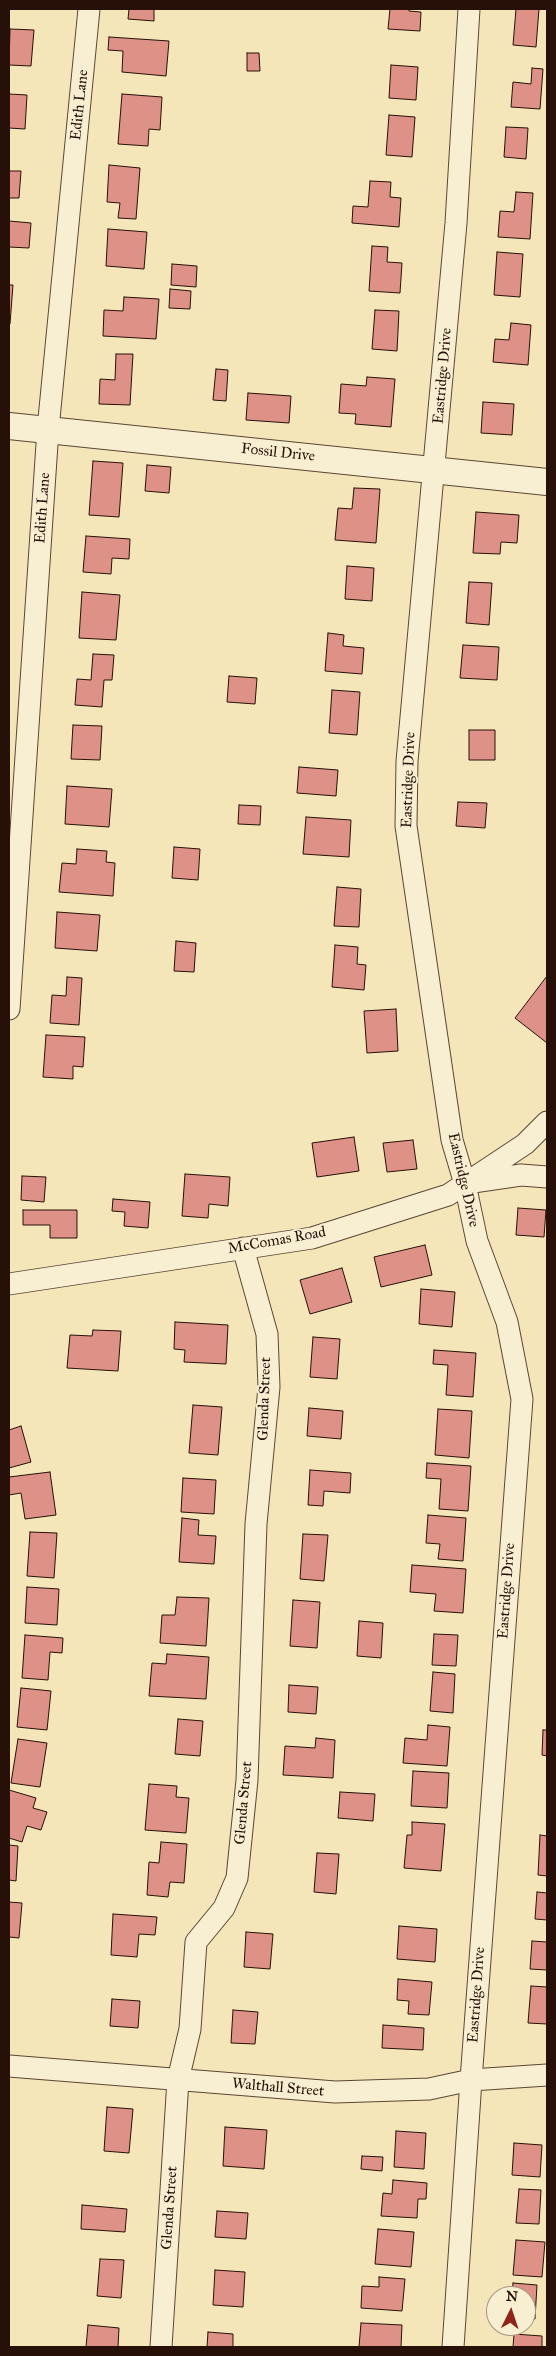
<!DOCTYPE html>
<html>
<head>
<meta charset="utf-8">
<style>
	body { margin:0 }
	#map { position:relative; width:556px; height:2356px; overflow:hidden; background:#f5e6ba; font-family:"IM FELL Great Primer",serif }
	canvas { display:block }
	.frame { position:absolute; inset:0; border:10px solid #261007; pointer-events:none }
	.north { position:absolute; left:486px; top:2286px; width:50px; height:50px; box-sizing:border-box; background:#f8efd2; border:1px solid #a49681; border-radius:50%; rotate:4deg; font-size:14px; font-weight:700; line-height:20px; text-align:center; color:#261007 }
	.north::after { content:''; display:block; margin:auto; width:18px; height:22px; background:#8f2418; clip-path:polygon(50% 0,100% 100%,50% 72%,0 100%) }
</style>
</head>
<body>
<div id="map">
<canvas width="556" height="2356"></canvas>
<div class="frame"></div>
<div class="north">N</div>
</div>
<script>
const context = document.querySelector('canvas').getContext('2d');
context.lineJoin = 'round';
function fill(path, color) {
  context.fillStyle = color;
  context.fill(path, 'evenodd');
}
function shape(rows) {
  const path = new Path2D();
  for (const r of rows) {
    path.moveTo(r[0], r[1]);
    for (let i = 2; i < r.length; i += 2) path.lineTo(r[i], r[i + 1]);
  }
  return path;
}
function stroke(path, color, width, dash) {
  context.strokeStyle = color;
  context.lineWidth = width;
  context.lineCap = dash ? 'butt' : 'round';
  context.setLineDash(dash || []);
  context.stroke(path);
}
function write(font, color, halo, rows, align = 'center') {
  context.font = font + ' "IM FELL Great Primer",serif';
  context.lineWidth = 4;
  context.setLineDash([]);
  context.textBaseline = 'middle';
  context.strokeStyle = halo;
  context.fillStyle = color;
  for (const [text, x, y, turn = 0] of rows) {
    context.save();
    context.translate(x, y);
    context.rotate((+turn || 0) * Math.PI / 180);
    context.textAlign = isNaN(turn) ? turn : align;
    if (halo) context.strokeText(text, 0, 0);
    context.fillText(text, 0, 0);
    context.restore();
  }
}
const building = shape([
	[129,9,154,9,154,21,128,19,129,9],
	[390,9,409,9,409,11,421,12,420,31,388,29,390,9],
	[516,9,539,9,536,47,513,45,516,9],
	[10,29,34,30,31,66,9,65,10,29],
	[109,37,169,41,166,76,122,72,123,51,108,50,109,37],
	[247,53,259,53,260,71,247,71,247,53],
	[391,65,418,67,416,100,389,98,391,65],
	[532,68,543,69,540,109,511,107,513,82,531,84,532,68],
	[9,94,27,95,25,129,9,128,9,94],
	[122,94,162,97,160,130,149,129,148,146,118,144,122,94],
	[389,115,415,117,412,157,386,155,389,115],
	[506,127,528,128,526,159,504,157,506,127],
	[109,165,140,168,136,219,118,218,120,203,107,202,109,165],
	[9,171,21,171,19,198,9,198,9,171],
	[370,181,391,182,390,197,401,198,399,227,352,223,353,206,368,207,370,181],
	[516,192,533,193,530,239,498,237,500,211,514,212,516,192],
	[9,221,31,223,29,248,9,247,9,221],
	[108,229,147,232,144,269,106,266,108,229],
	[372,246,388,247,387,262,402,263,400,293,369,291,372,246],
	[497,252,523,254,520,297,494,295,497,252],
	[172,264,197,266,196,287,171,285,172,264],
	[9,285,13,285,10,324,9,323,9,285],
	[170,289,191,291,190,309,169,308,170,289],
	[124,297,159,299,156,339,103,336,104,310,123,311,124,297],
	[375,310,399,311,397,351,372,349,375,310],
	[511,323,531,325,528,365,493,362,495,339,509,340,511,323],
	[116,354,133,354,130,405,99,404,100,379,115,380,116,354],
	[216,369,228,370,226,401,213,400,216,369],
	[367,377,395,379,391,427,355,424,356,414,339,413,341,384,366,386,367,377],
	[248,393,291,396,289,423,246,420,248,393],
	[483,402,514,404,512,435,481,433,483,402],
	[93,461,123,463,119,517,89,515,93,461],
	[147,465,171,467,169,493,145,491,147,465],
	[354,488,380,489,376,543,335,540,338,508,352,509,354,488],
	[476,512,519,515,517,543,501,542,500,554,473,553,476,512],
	[86,536,130,539,129,559,112,558,111,574,83,572,86,536],
	[347,566,374,568,372,601,345,599,347,566],
	[469,582,492,583,489,625,466,623,469,582],
	[82,592,120,595,116,640,79,638,82,592],
	[328,633,344,635,343,646,364,648,362,674,325,671,328,633],
	[463,645,499,647,497,680,460,678,463,645],
	[93,654,114,655,112,680,104,680,102,707,75,705,77,679,91,680,93,654],
	[229,676,257,678,255,704,227,702,229,676],
	[332,690,360,692,357,735,329,733,332,690],
	[73,725,102,726,100,760,71,759,73,725],
	[469,730,495,730,495,760,469,760,469,730],
	[299,767,338,770,336,796,297,793,299,767],
	[67,786,112,789,109,827,65,824,67,786],
	[458,802,487,803,485,828,456,826,458,802],
	[239,805,261,806,260,825,238,824,239,805],
	[306,817,351,820,349,857,303,854,306,817],
	[174,847,200,849,198,880,172,878,174,847],
	[77,849,107,851,106,862,115,863,113,896,59,892,62,863,76,864,77,849],
	[337,887,361,889,359,927,334,926,337,887],
	[57,912,100,915,97,951,55,948,57,912],
	[176,941,196,943,194,972,174,971,176,941],
	[335,945,358,947,357,964,366,965,364,990,332,987,335,945],
	[547,976,547,1043,515,1018,547,976],
	[67,977,82,978,79,1025,50,1023,52,995,66,996,67,977],
	[396,1009,398,1051,367,1053,364,1011,396,1009],
	[46,1035,85,1037,83,1067,73,1066,73,1079,43,1077,46,1035],
	[354,1137,359,1171,317,1177,312,1143,354,1137],
	[413,1140,417,1169,387,1172,383,1143,413,1140],
	[185,1174,230,1177,228,1206,209,1204,208,1218,182,1216,185,1174],
	[22,1176,46,1177,44,1202,21,1200,22,1176],
	[113,1199,150,1202,148,1228,124,1226,125,1212,112,1211,113,1199],
	[518,1208,546,1210,544,1237,516,1235,518,1208],
	[23,1210,77,1210,77,1238,50,1238,50,1225,23,1225,23,1210],
	[425,1245,432,1275,381,1287,374,1257,425,1245],
	[342,1268,352,1302,310,1314,300,1280,342,1268],
	[421,1289,455,1292,452,1327,419,1324,421,1289],
	[175,1322,228,1325,226,1364,184,1362,185,1350,174,1349,175,1322],
	[93,1330,121,1331,118,1371,67,1368,70,1335,92,1336,93,1330],
	[313,1337,340,1339,337,1379,310,1377,313,1337],
	[434,1350,476,1353,473,1397,446,1395,448,1365,433,1364,434,1350],
	[193,1405,222,1407,218,1455,189,1453,193,1405],
	[309,1408,343,1411,341,1439,307,1436,309,1408],
	[438,1409,472,1411,469,1458,435,1455,438,1409],
	[21,1426,31,1462,9,1468,9,1430,21,1426],
	[427,1463,471,1466,468,1511,439,1509,441,1479,426,1478,427,1463],
	[310,1470,351,1473,350,1493,324,1491,323,1506,308,1505,310,1470],
	[50,1472,56,1515,25,1519,21,1493,9,1495,9,1477,50,1472],
	[183,1478,216,1480,214,1514,181,1512,183,1478],
	[428,1515,466,1518,463,1561,438,1559,440,1544,426,1543,428,1515],
	[182,1518,199,1520,198,1535,216,1536,214,1564,179,1562,182,1518],
	[30,1532,57,1533,54,1578,27,1576,30,1532],
	[303,1534,328,1535,324,1581,300,1579,303,1534],
	[412,1565,466,1569,463,1613,434,1611,436,1594,410,1592,412,1565],
	[27,1587,59,1589,57,1625,25,1623,27,1587],
	[177,1597,209,1598,206,1646,160,1643,162,1615,175,1615,177,1597],
	[293,1600,320,1602,317,1648,290,1646,293,1600],
	[359,1621,383,1623,381,1658,357,1656,359,1621],
	[434,1634,458,1635,456,1666,432,1665,434,1634],
	[25,1635,63,1638,62,1653,50,1652,48,1680,22,1678,25,1635],
	[167,1654,209,1657,206,1699,149,1696,152,1663,166,1664,167,1654],
	[433,1672,455,1674,453,1713,430,1711,433,1672],
	[289,1685,318,1687,316,1714,288,1712,289,1685],
	[21,1688,51,1691,47,1730,17,1727,21,1688],
	[178,1719,203,1721,200,1756,175,1754,178,1719],
	[428,1725,450,1727,447,1766,403,1763,405,1738,427,1740,428,1725],
	[543,1730,547,1730,547,1756,542,1755,543,1730],
	[316,1738,335,1740,333,1778,283,1775,285,1746,315,1748,316,1738],
	[18,1739,47,1743,40,1787,11,1783,18,1739],
	[413,1771,449,1773,447,1808,411,1806,413,1771],
	[149,1784,177,1786,176,1797,189,1798,186,1833,145,1830,149,1784],
	[9,1790,36,1798,33,1808,47,1812,41,1830,27,1826,22,1842,9,1838,9,1790],
	[340,1792,375,1794,373,1821,338,1818,340,1792],
	[412,1822,445,1824,441,1871,404,1868,407,1835,412,1835,412,1822],
	[540,1835,547,1836,547,1876,538,1875,540,1835],
	[161,1842,187,1844,184,1883,170,1882,168,1897,147,1895,149,1862,159,1863,161,1842],
	[9,1845,18,1846,16,1881,9,1880,9,1845],
	[317,1853,339,1854,336,1894,314,1892,317,1853],
	[537,1892,547,1893,547,1920,535,1919,537,1892],
	[9,1902,22,1903,19,1938,9,1937,9,1902],
	[113,1914,157,1917,155,1935,139,1934,137,1957,111,1955,113,1914],
	[399,1926,437,1929,435,1962,397,1959,399,1926],
	[246,1932,273,1934,270,1969,244,1967,246,1932],
	[532,1941,547,1942,547,1970,530,1969,532,1941],
	[398,1979,432,1982,429,2015,408,2014,409,2001,397,2000,398,1979],
	[531,1986,547,1987,547,2024,528,2023,531,1986],
	[112,1999,140,2001,138,2028,110,2026,112,1999],
	[233,2010,258,2012,255,2044,231,2043,233,2010],
	[383,2025,424,2028,423,2050,382,2048,383,2025],
	[107,2107,133,2109,129,2153,104,2151,107,2107],
	[225,2127,267,2130,264,2169,223,2166,225,2127],
	[396,2131,426,2133,424,2169,394,2167,396,2131],
	[514,2143,542,2145,540,2177,512,2175,514,2143],
	[362,2156,383,2157,382,2171,361,2169,362,2156],
	[393,2180,427,2183,426,2199,418,2199,417,2218,381,2216,383,2193,392,2194,393,2180],
	[519,2189,541,2190,539,2224,516,2223,519,2189],
	[82,2205,127,2209,125,2232,81,2229,82,2205],
	[217,2211,248,2213,246,2239,215,2237,217,2211],
	[378,2229,414,2232,411,2267,375,2264,378,2229],
	[516,2240,545,2242,542,2277,513,2275,516,2240],
	[100,2259,124,2260,121,2298,97,2296,100,2259],
	[215,2270,245,2272,243,2307,213,2305,215,2270],
	[379,2277,405,2279,402,2311,361,2308,362,2286,379,2287,379,2277],
	[513,2283,537,2285,535,2319,526,2318,526,2296,512,2296,513,2283],
	[361,2323,402,2325,401,2347,359,2347,361,2323],
	[88,2325,119,2328,118,2347,86,2347,88,2325],
	[208,2332,233,2334,233,2347,207,2347,208,2332],
	[514,2334,542,2336,542,2347,513,2347,514,2334]
]);
const minor = shape([
	[9,1009,48,429,89,9],
	[473,1182,521,1175,547,1177],
	[9,1284,312,1238,448,1195,525,1144,547,1122],
	[9,2066,335,2092,429,2089,471,2080,547,2075],
	[161,2347,178,2080,190,2029,196,1942,224,1908,237,1878,247,1780,256,1524,269,1387,267,1334,243,1248],
	[453,2347,471,2080,522,1399,507,1322,477,1241,465,1184,452,1140,406,826,407,761,456,223,469,9]
]);
const tertiary = shape([
	[9,426,547,482]
]);
const streetNames = [
	["Edith Lane",80,105,-84],
	["Eastridge Drive",443,376,-85],
	["Fossil Drive",278,453,6],
	["Edith Lane",43,508,-86],
	["Eastridge Drive",409,780,-88],
	["Eastridge Drive",463,1180,77],
	["McComas Road",277,1241,-10],
	["Glenda Street",265,1399,-88],
	["Eastridge Drive",507,1591,-86],
	["Glenda Street",244,1803,-85],
	["Eastridge Drive",477,1995,-86],
	["Walthall Street",278,2088,5],
	["Glenda Street",170,2208,-86]
];
fill(building, '#de9187');
stroke(building, '#261007', 1);
stroke(minor, '#5a4634', 23);
stroke(tertiary, '#5a4634', 28);
stroke(minor, '#f8efd2', 21);
stroke(tertiary, '#f8efd2', 26);
write('15px', '#261007', '#f8efd2', streetNames);
</script>
</body>
</html>
